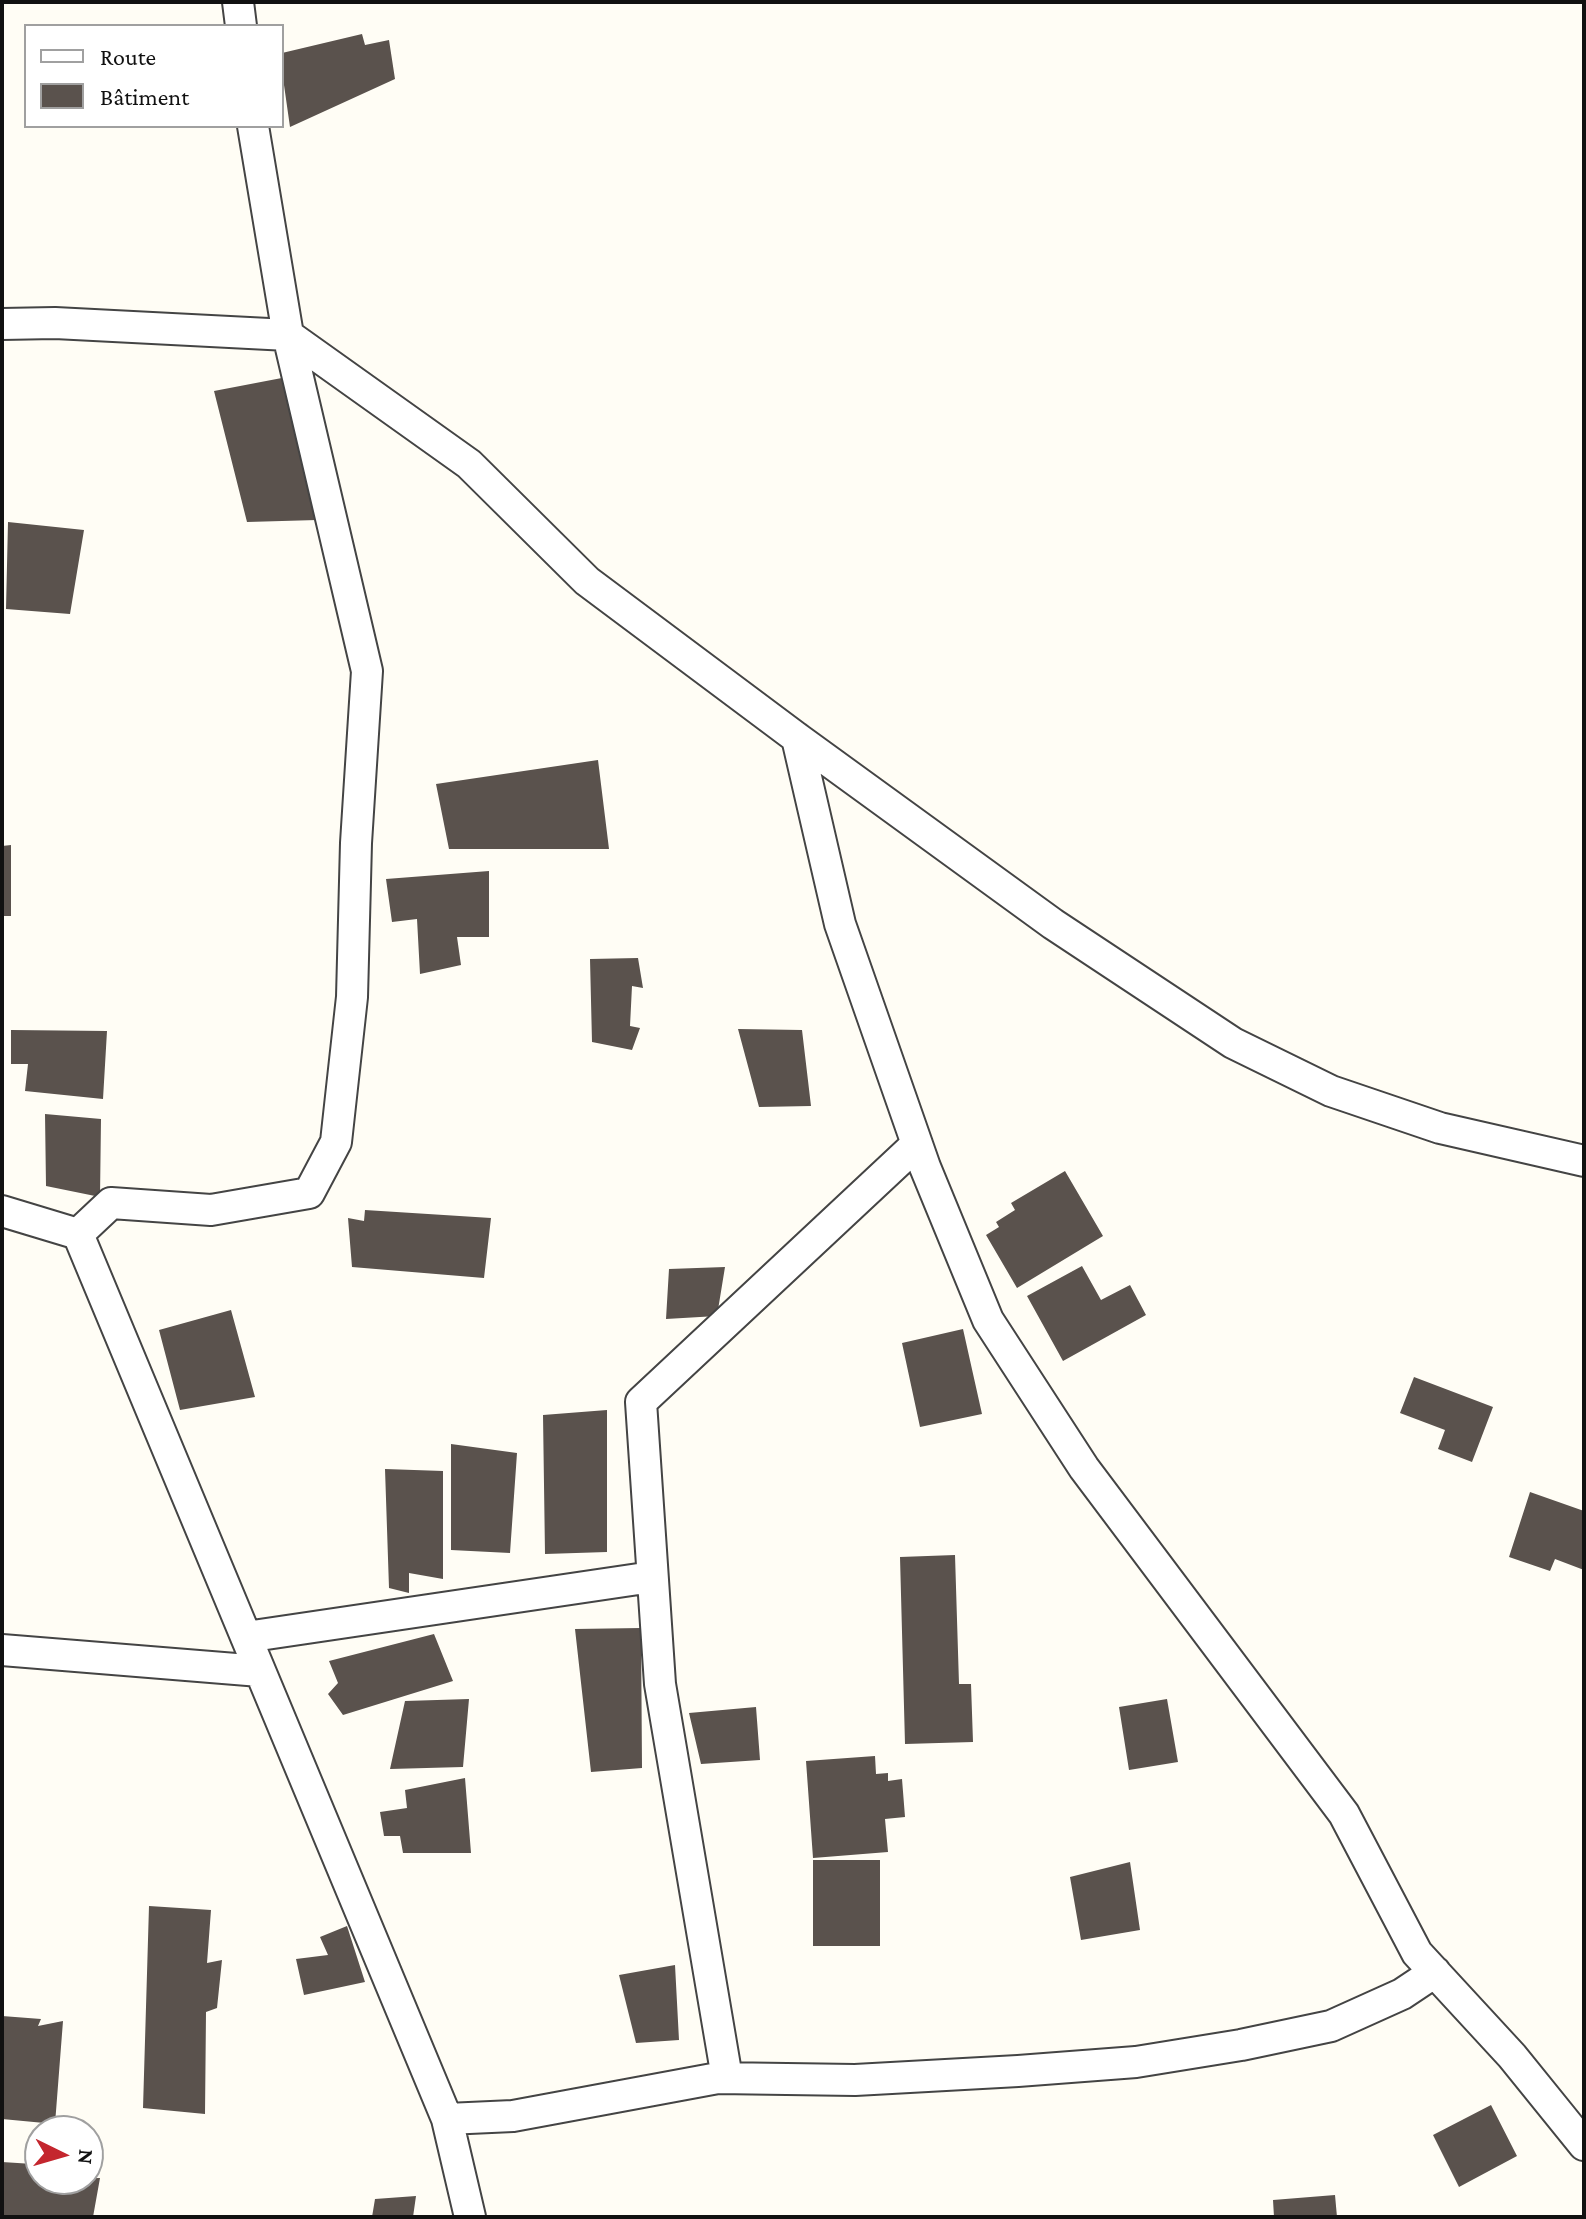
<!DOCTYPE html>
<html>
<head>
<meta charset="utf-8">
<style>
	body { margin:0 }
	#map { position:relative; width:1586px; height:2219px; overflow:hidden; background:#fffdf5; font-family:"Crimson Pro",serif }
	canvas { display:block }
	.frame { position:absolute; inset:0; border:4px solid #111; pointer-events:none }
	.legend { position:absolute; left:24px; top:24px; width:260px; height:104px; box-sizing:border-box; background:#fff; border:2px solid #a0a0a0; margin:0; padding:10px 14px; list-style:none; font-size:24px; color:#111 }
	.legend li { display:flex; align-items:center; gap:16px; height:40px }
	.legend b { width:40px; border:2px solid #a0a0a0 }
	.north { position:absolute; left:24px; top:2115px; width:80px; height:80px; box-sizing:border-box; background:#fff; border:2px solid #a0a0a0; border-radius:50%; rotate:95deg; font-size:22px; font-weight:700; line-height:32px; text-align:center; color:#111 }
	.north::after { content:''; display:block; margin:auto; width:28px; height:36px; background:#c4262e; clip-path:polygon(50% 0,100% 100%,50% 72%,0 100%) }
</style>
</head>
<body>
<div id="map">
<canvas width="1586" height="2219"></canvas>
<div class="frame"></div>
<ul class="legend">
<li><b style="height:10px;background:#fff"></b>Route</li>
<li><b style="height:22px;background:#5a524d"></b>Bâtiment</li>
</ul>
<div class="north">N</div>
</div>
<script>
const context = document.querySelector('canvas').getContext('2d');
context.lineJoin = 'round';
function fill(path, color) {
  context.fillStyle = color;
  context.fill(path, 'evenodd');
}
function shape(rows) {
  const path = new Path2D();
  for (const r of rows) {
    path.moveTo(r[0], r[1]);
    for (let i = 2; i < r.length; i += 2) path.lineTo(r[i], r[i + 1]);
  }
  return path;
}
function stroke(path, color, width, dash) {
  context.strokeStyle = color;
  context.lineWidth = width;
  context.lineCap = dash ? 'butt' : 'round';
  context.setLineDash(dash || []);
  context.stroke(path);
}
const building = shape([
	[362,34,365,45,389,40,395,79,290,127,282,71,282,53],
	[287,377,317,520,247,522,214,391],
	[8,522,84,530,70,614,6,609],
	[598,760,609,849,449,849,436,784],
	[11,845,11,916,2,916,2,846],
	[489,871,489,937,457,937,461,965,420,974,417,919,392,922,386,879],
	[638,958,643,988,632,986,630,1026,640,1028,632,1050,592,1042,590,959],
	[738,1029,802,1030,811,1106,759,1107],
	[11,1030,107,1031,103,1099,25,1091,28,1064,11,1064],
	[45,1114,101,1119,100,1197,46,1186],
	[1065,1171,1103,1236,1017,1288,986,1235,999,1227,996,1222,1015,1210,1011,1203],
	[365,1210,491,1218,484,1278,352,1267,348,1218,364,1221],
	[1082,1266,1101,1300,1130,1285,1146,1315,1063,1361,1027,1296],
	[725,1267,717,1316,666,1319,669,1269],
	[231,1310,255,1397,180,1410,159,1330],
	[963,1329,982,1414,920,1427,902,1343],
	[1414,1377,1493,1407,1472,1462,1438,1449,1445,1430,1400,1413],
	[607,1410,607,1552,545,1554,543,1415],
	[451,1444,517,1453,510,1553,451,1550],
	[385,1469,443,1471,443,1579,409,1573,409,1593,389,1588],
	[1530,1492,1584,1511,1584,1570,1555,1559,1550,1571,1509,1557],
	[955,1555,959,1684,971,1684,973,1742,905,1744,900,1557],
	[641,1628,642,1768,591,1772,575,1629],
	[434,1634,453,1681,343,1715,328,1694,338,1683,329,1661],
	[469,1699,463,1767,390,1769,405,1701],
	[1167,1699,1178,1762,1129,1770,1119,1707],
	[756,1707,760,1760,701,1764,689,1713],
	[875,1756,876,1774,888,1773,888,1781,902,1779,905,1817,885,1819,888,1852,813,1858,806,1761],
	[465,1778,471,1853,403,1853,400,1836,384,1836,380,1812,407,1808,405,1790],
	[813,1860,880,1860,880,1946,813,1946],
	[1130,1862,1140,1930,1081,1940,1070,1877],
	[149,1906,211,1910,207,1963,222,1960,217,2008,206,2012,205,2114,143,2108],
	[347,1926,365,1982,304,1995,296,1959,328,1955,320,1937],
	[675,1965,679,2040,636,2043,619,1975],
	[2,2016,41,2019,38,2026,63,2021,55,2124,2,2119],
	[1491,2105,1517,2156,1459,2187,1433,2135],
	[40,2155,40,2179,100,2178,93,2217,2,2217,2,2162,33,2164,28,2156],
	[1335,2195,1337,2217,1274,2217,1273,2200],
	[416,2196,413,2217,372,2217,375,2199]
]);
const minor = shape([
	[238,2,241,26],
	[2,324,55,323,288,335,469,464,587,581,797,738,1053,924,1233,1043,1331,1091,1440,1128,1584,1161],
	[797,738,840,924,925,1167,988,1320,1084,1468,1344,1814,1417,1953,1512,2056,1584,2145],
	[2,1211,78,1234,447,2119,470,2217],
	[78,1234,111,1203,211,1210,309,1193,336,1142,352,997,356,843,367,671,288,335,253,126],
	[246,1637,652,1577],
	[2,1650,260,1671],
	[727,2078,660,1684,641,1402,917,1144],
	[447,2119,513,2116,718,2078,855,2080,1018,2071,1136,2062,1241,2045,1331,2026,1402,1994,1435,1972]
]);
fill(building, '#5a524d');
stroke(minor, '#444', 34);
stroke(minor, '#fff', 30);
</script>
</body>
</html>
